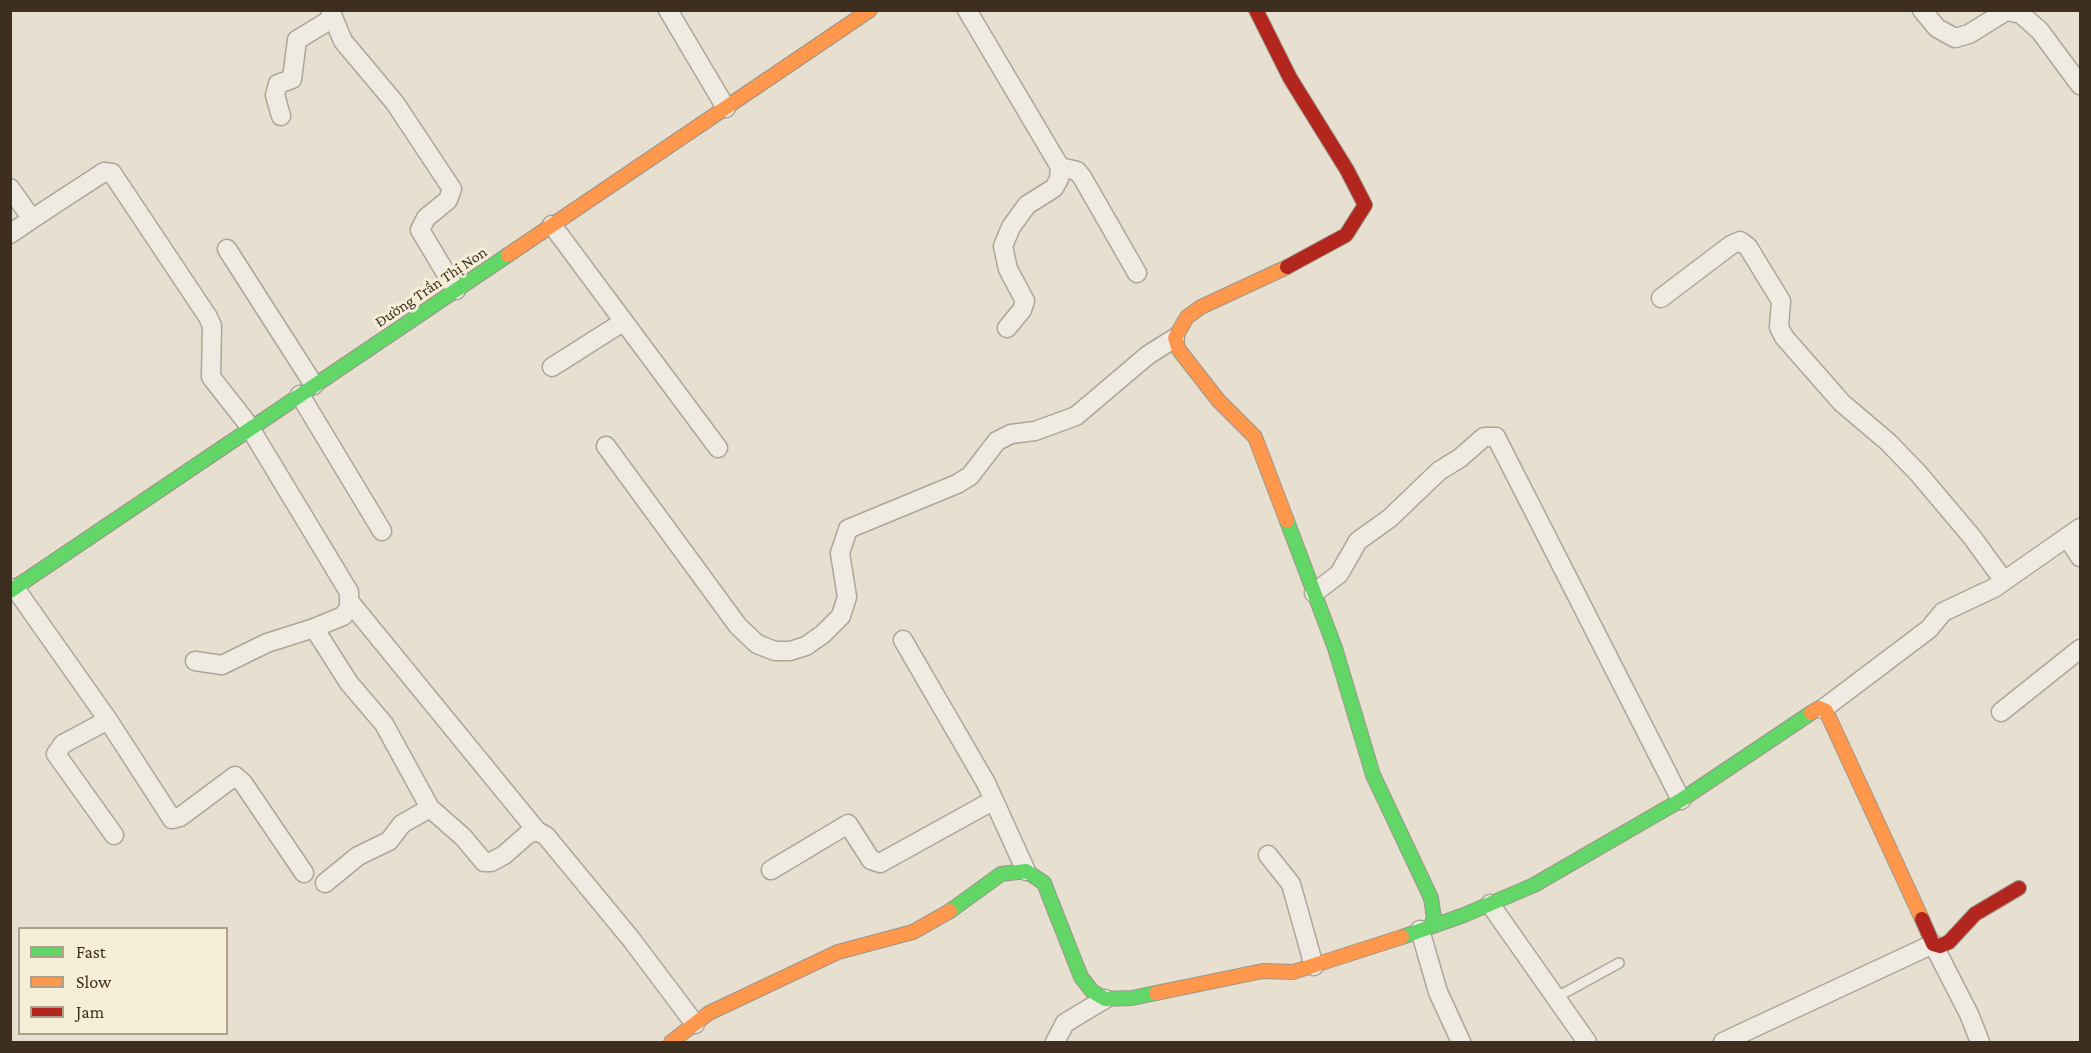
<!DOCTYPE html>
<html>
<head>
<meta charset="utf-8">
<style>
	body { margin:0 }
	#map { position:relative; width:2091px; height:1053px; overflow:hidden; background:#e7e0d1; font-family:"Crimson Pro",serif }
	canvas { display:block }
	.frame { position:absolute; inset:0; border:12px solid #3d2e20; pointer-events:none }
	.legend { position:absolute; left:18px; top:927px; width:210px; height:108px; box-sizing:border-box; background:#f7eed8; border:2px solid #ada18e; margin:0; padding:8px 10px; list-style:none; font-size:18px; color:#3d2e20 }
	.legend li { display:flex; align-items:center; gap:12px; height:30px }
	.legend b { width:30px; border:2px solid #ada18e }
</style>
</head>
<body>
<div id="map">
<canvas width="2091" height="1053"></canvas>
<div class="frame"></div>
<ul class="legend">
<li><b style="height:8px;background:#63d668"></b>Fast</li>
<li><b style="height:8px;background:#ff974d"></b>Slow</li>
<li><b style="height:8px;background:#b3261e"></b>Jam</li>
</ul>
</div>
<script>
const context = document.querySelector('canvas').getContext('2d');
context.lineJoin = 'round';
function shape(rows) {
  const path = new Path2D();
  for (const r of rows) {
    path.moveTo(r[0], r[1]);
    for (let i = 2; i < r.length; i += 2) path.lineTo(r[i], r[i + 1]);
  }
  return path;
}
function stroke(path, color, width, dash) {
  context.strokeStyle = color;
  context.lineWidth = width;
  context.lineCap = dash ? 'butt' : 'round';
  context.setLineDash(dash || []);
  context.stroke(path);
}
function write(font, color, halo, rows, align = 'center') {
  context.font = font + ' "Crimson Pro",serif';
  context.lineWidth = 6;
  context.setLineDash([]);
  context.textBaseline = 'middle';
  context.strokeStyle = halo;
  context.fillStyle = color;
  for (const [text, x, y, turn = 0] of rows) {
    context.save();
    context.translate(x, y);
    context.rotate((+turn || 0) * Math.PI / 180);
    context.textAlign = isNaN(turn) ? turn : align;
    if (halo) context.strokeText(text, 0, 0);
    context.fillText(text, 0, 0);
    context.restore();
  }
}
const lane = shape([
	[1557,997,1619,963]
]);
const street = shape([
	[330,10,343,41,395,103,452,189,448,200,426,218,420,230,456,290],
	[668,10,726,108],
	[967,10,1060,167,1077,171,1082,177,1137,273],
	[1922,10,1937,28,1955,38,1969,34,2006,11,2021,14,2040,31,2080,85],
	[281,116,275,95,278,84,292,79,297,40,333,18],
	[10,188,32,219,10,234],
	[32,219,104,172,112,173,208,317,212,326,211,377,251,428],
	[552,225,718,448],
	[227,249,314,385],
	[1661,298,1731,245,1740,241,1748,247,1781,301,1779,327,1784,337,1842,403,1888,442,1918,473,1972,537,2004,581],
	[1007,328,1022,310,1025,301,1008,269,1003,246,1011,227,1027,205,1054,188,1059,179,1060,167],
	[552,367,623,322],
	[300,395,382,531],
	[250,428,349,592,349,608,343,616,314,628,349,683,384,724,430,808,463,837,484,862,491,862,504,855,528,834,537,831,546,836,631,939,695,1024],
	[606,446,738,626,757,644,775,651,790,651,806,646,823,634,841,616,847,597,840,553,848,529,957,484,970,476,997,441,1011,434,1035,431,1076,416,1148,355,1175,338],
	[2067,537,2080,557],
	[15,588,108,720,172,819,180,817,235,776,243,783,304,873],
	[1314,593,1339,574,1358,541,1390,518,1439,471,1460,458,1484,437,1496,437,1681,800],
	[349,601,537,831],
	[903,640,986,783,1026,871],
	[195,661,222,665,267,643,314,628],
	[1823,709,1929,629,1943,612,1994,588,2080,528],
	[2001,712,2080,649],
	[108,720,63,744,56,754,114,835],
	[1268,855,1291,884,1314,966],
	[771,870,848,824,871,860,880,863,994,800],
	[325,883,358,856,389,841,402,824,430,808],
	[1490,904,1587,1042],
	[1420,930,1438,992,1461,1042],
	[1055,1042,1065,1023,1105,999],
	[1723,1042,1933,944,1969,1014,1980,1042]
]);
const fast = shape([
	[1287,521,1335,648,1373,775,1431,898,1434,918,1430,927],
	[10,591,508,255],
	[950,911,1001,874,1026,871,1044,883,1081,977,1092,991,1105,999,1132,998,1156,993],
	[1402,937,1464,915,1534,885,1681,800,1811,713]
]);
const slow = shape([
	[508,255,870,10],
	[1287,521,1255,437,1218,400,1179,350,1175,338,1187,317,1201,307,1287,267],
	[1811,713,1819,708,1826,711,1922,919],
	[1156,993,1263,971,1293,972,1402,937],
	[671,1042,709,1013,838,952,913,932,950,911]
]);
const jam = shape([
	[1256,10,1290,78,1347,170,1365,205,1346,235,1287,267],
	[1922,919,1933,944,1940,946,1949,942,1975,914,2019,888]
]);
const streetNames = [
	["Đường Trần Thị Non",431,287,-34]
];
stroke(lane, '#ada599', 12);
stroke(street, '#ada599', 21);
stroke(fast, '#9c958a', 16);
stroke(slow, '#9c958a', 16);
stroke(jam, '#9c958a', 16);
stroke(lane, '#efebe3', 9);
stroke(street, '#efebe3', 18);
stroke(fast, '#63d668', 14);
stroke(slow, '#ff974d', 14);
stroke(jam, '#b3261e', 14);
write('16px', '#3d2e20', '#f7eed8', streetNames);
</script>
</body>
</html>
